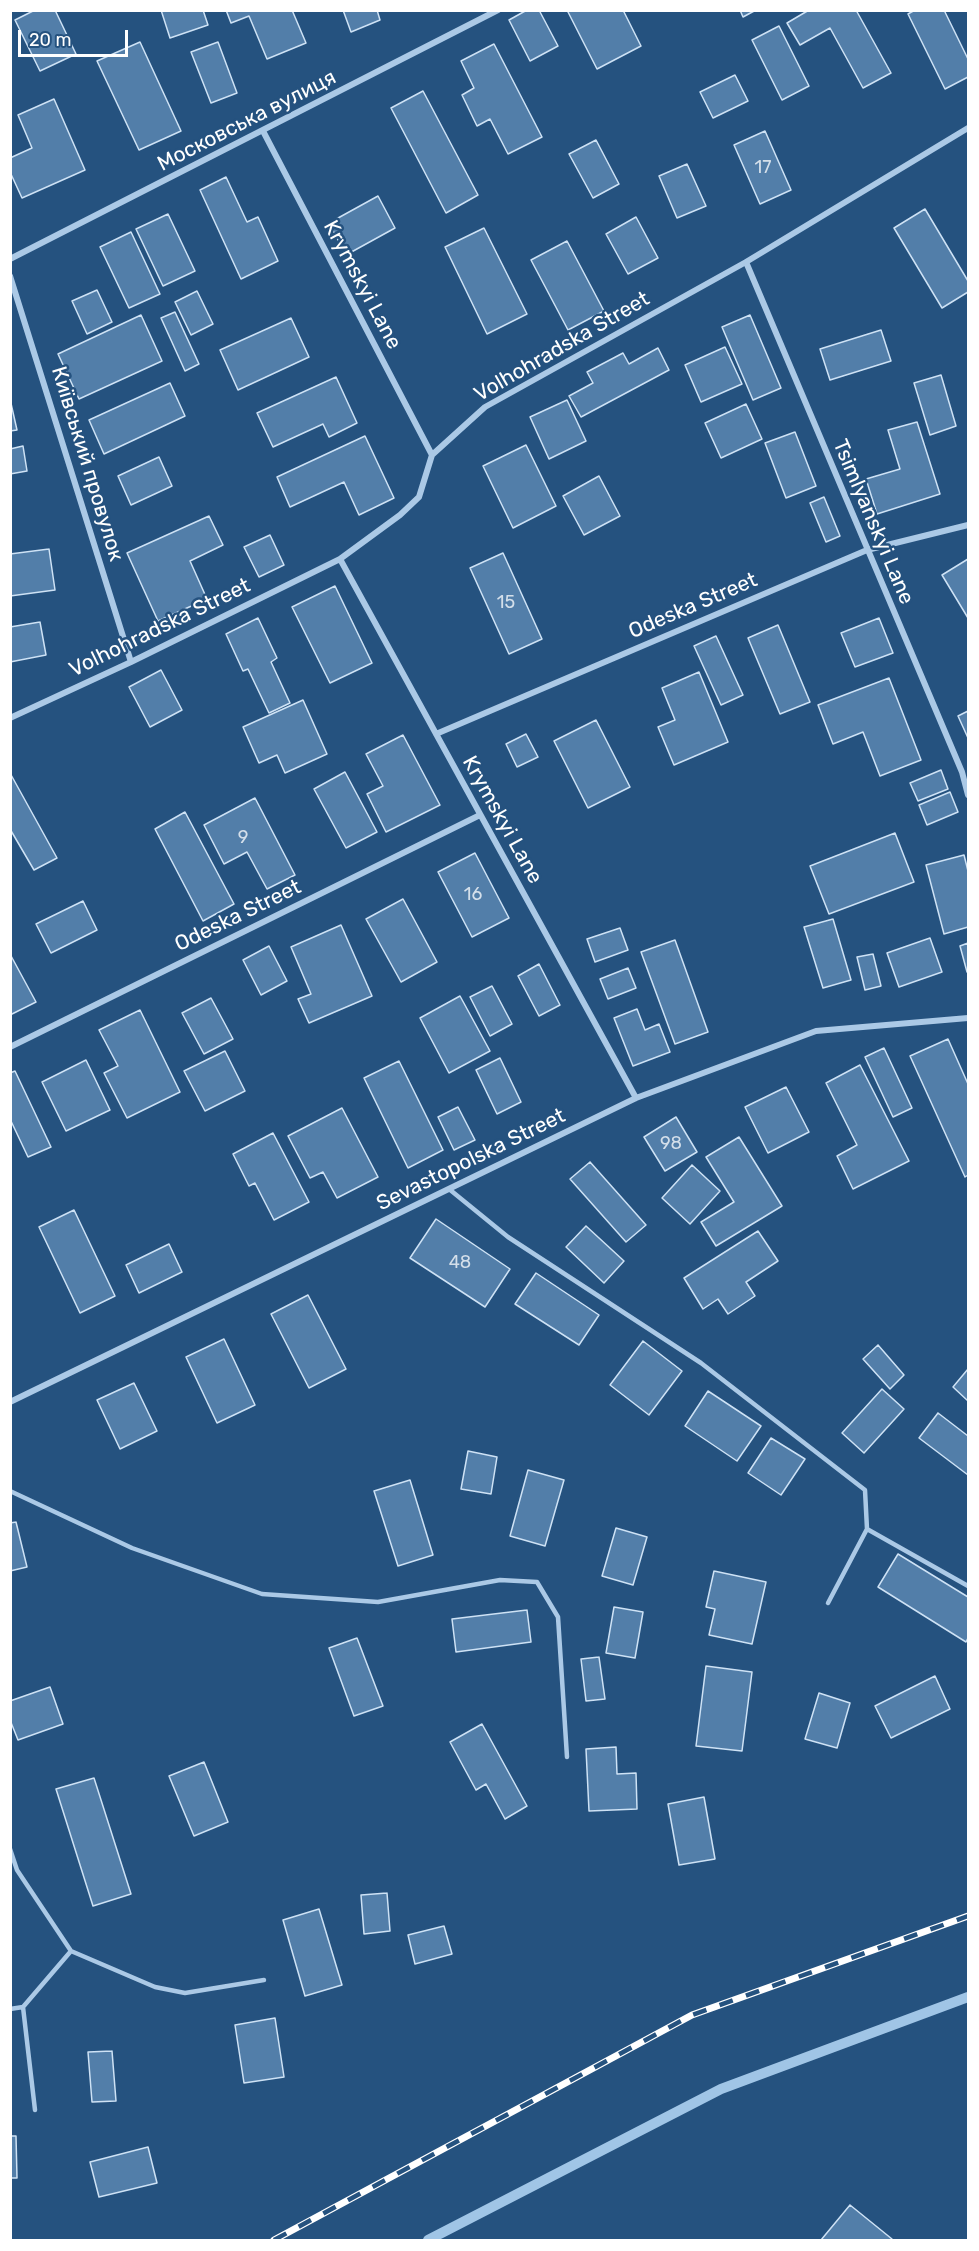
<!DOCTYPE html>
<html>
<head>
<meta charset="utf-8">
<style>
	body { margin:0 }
	#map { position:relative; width:979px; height:2251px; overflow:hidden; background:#25527f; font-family:Rubik,sans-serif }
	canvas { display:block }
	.frame { position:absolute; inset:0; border:12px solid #fff; pointer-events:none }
	.scale { position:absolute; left:18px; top:30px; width:110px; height:27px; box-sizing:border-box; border:3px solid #fff; border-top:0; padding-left:8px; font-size:18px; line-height:21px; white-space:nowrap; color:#fff; -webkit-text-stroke:4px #25527f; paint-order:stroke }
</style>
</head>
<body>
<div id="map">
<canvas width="979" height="2251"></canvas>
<div class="frame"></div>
<div class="scale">20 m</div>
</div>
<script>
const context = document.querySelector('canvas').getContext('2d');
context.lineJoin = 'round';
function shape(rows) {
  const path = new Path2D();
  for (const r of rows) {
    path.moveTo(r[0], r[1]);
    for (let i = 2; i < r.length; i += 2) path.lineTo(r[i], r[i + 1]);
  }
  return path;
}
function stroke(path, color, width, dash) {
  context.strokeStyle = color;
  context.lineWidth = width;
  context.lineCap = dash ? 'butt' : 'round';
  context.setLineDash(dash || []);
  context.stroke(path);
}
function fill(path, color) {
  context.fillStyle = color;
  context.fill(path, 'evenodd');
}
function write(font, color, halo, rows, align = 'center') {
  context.font = font + ' Rubik,sans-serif';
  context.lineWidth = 5;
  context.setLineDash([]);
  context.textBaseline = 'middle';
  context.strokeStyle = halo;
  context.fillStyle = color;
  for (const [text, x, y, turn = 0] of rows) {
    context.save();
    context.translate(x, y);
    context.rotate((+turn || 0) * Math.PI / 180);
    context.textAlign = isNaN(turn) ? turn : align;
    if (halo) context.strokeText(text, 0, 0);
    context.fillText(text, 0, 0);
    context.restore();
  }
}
const stream = shape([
	[428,2240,721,2089,968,1997]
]);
const building = shape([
	[35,10,55,10,76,54,40,71,15,20,35,10],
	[161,10,203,10,208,25,170,38,161,10],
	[226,10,292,10,306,43,267,59,249,16,231,23,226,10],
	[343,10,377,10,380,20,351,32,343,10],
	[527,10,539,10,558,46,530,61,509,20,527,10],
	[567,10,623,10,641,46,597,69,567,10],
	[740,10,756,10,743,17,740,10],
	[809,10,856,10,891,73,863,88,830,28,800,45,787,23,809,10],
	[915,10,944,10,968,59,968,77,945,89,908,14,915,10],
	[779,26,809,86,782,100,752,40,779,26],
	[140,42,181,131,139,150,97,61,140,42],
	[218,42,237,93,211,103,191,52,218,42],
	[494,44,542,137,508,154,490,119,477,126,462,95,474,88,461,61,494,44],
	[735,75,748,101,713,118,700,92,735,75],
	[423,91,478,195,446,213,391,108,423,91],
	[54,99,85,170,22,198,10,172,10,158,32,148,18,115,54,99],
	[765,131,791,190,760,204,734,145,765,131],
	[596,140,619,184,593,198,569,154,596,140],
	[687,164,706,206,677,218,659,176,687,164],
	[226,177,247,222,258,217,278,261,241,279,200,190,226,177],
	[378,196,395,228,346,255,329,223,378,196],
	[925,209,968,281,968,292,942,308,894,228,925,209],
	[168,214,195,271,163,286,136,229,168,214],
	[636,217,658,258,628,274,606,234,636,217],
	[484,228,527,314,487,334,445,247,484,228],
	[131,232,160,294,129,308,100,247,131,232],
	[567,241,604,311,568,330,531,260,567,241],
	[97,290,112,322,87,334,72,301,97,290],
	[197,291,213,324,191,335,175,302,197,291],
	[175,312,199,364,185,371,161,318,175,312],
	[141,315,162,361,79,399,58,354,141,315],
	[750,315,781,388,753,400,722,327,750,315],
	[291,318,309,357,238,390,220,350,291,318],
	[881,330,891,361,830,380,820,349,881,330],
	[725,347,742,384,701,402,685,365,725,347],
	[658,348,669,370,581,417,569,396,593,383,587,372,623,353,629,364,658,348],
	[941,375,956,426,930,435,914,383,941,375],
	[336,377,357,423,329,437,323,424,273,447,257,413,336,377],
	[170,383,185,416,104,454,89,420,170,383],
	[10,399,17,430,10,431,10,399],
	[567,400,586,441,549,459,530,417,567,400],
	[746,404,762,439,721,458,705,423,746,404],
	[917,422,940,494,877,514,866,479,900,469,888,430,917,422],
	[795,432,816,486,786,498,765,443,795,432],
	[365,436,394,498,359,515,344,482,290,507,277,477,365,436],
	[526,445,556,506,513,528,483,466,526,445],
	[23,446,27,471,10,474,10,449,23,446],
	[159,457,172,486,131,505,118,476,159,457],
	[599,476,620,516,584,535,563,496,599,476],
	[824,497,840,536,826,542,810,503,824,497],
	[209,516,223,545,190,561,207,599,158,621,127,553,209,516],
	[270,535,284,565,259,577,244,547,270,535],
	[49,549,55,590,10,596,10,554,49,549],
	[503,553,542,639,509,654,470,568,503,553],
	[968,559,968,618,942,575,968,559],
	[335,586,372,663,330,683,292,607,335,586],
	[258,618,277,658,271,662,290,703,269,713,248,669,243,671,226,634,258,618],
	[879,618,893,653,855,667,841,633,879,618],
	[40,622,46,655,10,662,10,627,40,622],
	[778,625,810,702,780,714,748,638,778,625],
	[716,636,743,695,721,705,694,646,716,636],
	[161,670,182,710,150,727,129,687,161,670],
	[699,672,728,742,674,765,658,727,675,720,662,688,699,672],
	[889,678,921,760,880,776,863,732,833,744,818,705,889,678],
	[303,700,327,754,285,773,277,755,259,763,243,727,303,700],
	[968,711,968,738,958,716,968,711],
	[596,720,630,787,588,808,554,741,596,720],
	[526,734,538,757,517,767,506,744,526,734],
	[403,735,440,805,386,832,367,794,383,786,366,754,403,735],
	[941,770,948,789,918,801,910,783,941,770],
	[345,772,377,832,346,848,314,789,345,772],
	[10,773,57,858,34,870,10,829,10,773],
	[950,792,958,812,927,825,919,805,950,792],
	[255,798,295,875,267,889,247,852,224,864,204,825,255,798],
	[185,812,234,904,203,921,155,829,185,812],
	[895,833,914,882,829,914,810,866,895,833],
	[475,853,509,918,472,937,438,872,475,853],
	[964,855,968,871,968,927,944,934,926,865,964,855],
	[403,899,437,962,401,982,366,919,403,899],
	[83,901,97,930,51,953,36,924,83,901],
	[833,919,851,980,823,988,804,927,833,919],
	[341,925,372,996,309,1023,298,999,311,994,291,947,341,925],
	[620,928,628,950,595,962,587,939,620,928],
	[930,938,942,972,899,987,887,953,930,938],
	[675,940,708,1032,675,1044,641,952,675,940],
	[968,943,968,971,967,972,960,946,968,943],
	[269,946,287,981,261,995,243,960,269,946],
	[10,954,36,1002,10,1015,10,954],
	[873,954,881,986,865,990,857,957,873,954],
	[539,964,560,1005,539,1016,518,976,539,964],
	[628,968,636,988,608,999,600,979,628,968],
	[492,986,512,1024,490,1036,470,997,492,986],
	[460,996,490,1051,449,1073,420,1018,460,996],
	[211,998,233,1039,204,1054,182,1013,211,998],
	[637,1009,645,1030,659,1024,670,1052,633,1066,614,1018,637,1009],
	[140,1010,180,1092,127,1118,104,1073,118,1066,99,1030,140,1010],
	[948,1039,968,1084,968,1175,965,1177,910,1056,948,1039],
	[884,1048,912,1108,893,1117,865,1057,884,1048],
	[225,1051,245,1091,205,1111,184,1071,225,1051],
	[500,1058,521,1102,497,1114,476,1070,500,1058],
	[86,1060,110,1110,66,1131,42,1082,86,1060],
	[399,1061,443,1150,408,1168,364,1078,399,1061],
	[860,1065,909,1161,853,1189,837,1156,857,1145,826,1083,860,1065],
	[15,1071,51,1147,28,1157,10,1119,10,1073,15,1071],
	[786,1087,809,1132,768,1153,745,1107,786,1087],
	[458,1107,475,1140,454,1150,438,1117,458,1107],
	[342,1108,378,1177,337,1198,323,1172,310,1178,288,1136,342,1108],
	[676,1117,697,1152,665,1171,644,1137,676,1117],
	[273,1133,309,1202,274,1220,255,1183,249,1186,233,1154,273,1133],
	[739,1137,782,1206,716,1246,701,1222,734,1202,706,1157,739,1137],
	[590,1162,646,1225,626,1242,570,1179,590,1162],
	[692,1165,720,1191,690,1224,662,1198,692,1165],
	[74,1210,115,1296,80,1313,39,1227,74,1210],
	[436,1219,510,1269,485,1307,410,1258,436,1219],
	[586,1226,624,1261,604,1283,566,1247,586,1226],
	[758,1231,778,1261,746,1282,755,1296,728,1314,718,1299,703,1309,684,1278,758,1231],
	[169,1244,182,1272,139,1293,126,1265,169,1244],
	[536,1273,599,1315,579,1345,515,1304,536,1273],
	[308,1295,346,1369,309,1388,271,1314,308,1295],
	[224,1339,255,1405,217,1423,186,1357,224,1339],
	[643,1341,682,1371,649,1415,610,1385,643,1341],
	[878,1345,904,1375,890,1389,863,1359,878,1345],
	[968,1369,968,1401,953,1387,968,1369],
	[134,1383,157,1431,120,1449,97,1400,134,1383],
	[882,1389,904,1409,864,1453,842,1433,882,1389],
	[708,1391,761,1426,737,1461,685,1426,708,1391],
	[938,1413,968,1436,968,1475,919,1438,938,1413],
	[771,1438,805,1459,781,1495,748,1473,771,1438],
	[468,1451,497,1457,491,1494,461,1489,468,1451],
	[528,1470,564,1480,545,1546,510,1536,528,1470],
	[410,1480,433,1555,398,1566,374,1491,410,1480],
	[16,1522,27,1567,10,1571,10,1523,16,1522],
	[616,1528,647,1537,633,1585,602,1576,616,1528],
	[898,1554,968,1597,968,1638,966,1642,878,1587,898,1554],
	[714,1571,766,1582,752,1644,709,1635,715,1609,706,1607,714,1571],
	[614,1607,643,1612,635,1658,606,1653,614,1607],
	[527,1610,531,1642,456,1652,452,1619,527,1610],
	[357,1638,383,1706,354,1716,329,1648,357,1638],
	[599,1657,605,1699,586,1701,581,1659,599,1657],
	[706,1666,752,1672,742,1751,696,1746,706,1666],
	[935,1676,950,1709,891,1738,875,1706,935,1676],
	[50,1687,63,1724,18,1740,10,1720,10,1701,50,1687],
	[819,1693,850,1703,837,1748,805,1739,819,1693],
	[482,1724,527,1806,505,1819,486,1784,476,1790,450,1742,482,1724],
	[616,1747,617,1774,636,1773,637,1809,589,1811,586,1749,616,1747],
	[204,1762,228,1822,194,1836,169,1776,204,1762],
	[94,1778,131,1894,93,1906,56,1789,94,1778],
	[704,1797,715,1859,679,1865,668,1804,704,1797],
	[387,1893,390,1931,364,1934,361,1895,387,1893],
	[319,1909,342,1985,305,1996,283,1920,319,1909],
	[444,1926,452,1954,415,1964,408,1935,444,1926],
	[275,2018,284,2077,244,2083,235,2025,275,2018],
	[112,2051,116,2101,92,2102,88,2052,112,2051],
	[10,2136,16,2136,17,2178,10,2178,10,2136],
	[148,2147,157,2183,99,2197,90,2162,148,2147],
	[850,2205,892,2239,892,2240,821,2240,850,2205]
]);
const lane = shape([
	[449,1189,508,1237,701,1363,865,1490,867,1529,968,1586],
	[10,1491,132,1548,262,1594,378,1602,500,1580,537,1582,558,1617,567,1757],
	[828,1603,867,1529],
	[10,1849,17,1870,71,1951,155,1987,185,1993,264,1980],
	[23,2007,35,2110],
	[10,2009,23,2007,71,1951]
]);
const street = shape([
	[263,131,432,455],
	[10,259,498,10],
	[746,262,962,772,968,795],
	[10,276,131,662],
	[340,559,636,1098],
	[10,718,131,662,340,559,400,515,419,497,432,455,485,407,746,262,968,128],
	[436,734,867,550,968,525],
	[10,1047,480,815],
	[10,1402,636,1098,816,1031,968,1018]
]);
const rail = shape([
	[274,2240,692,2015,968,1916]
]);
const numberNames = [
	["17",763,168],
	["15",506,603],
	["9",243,838],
	["16",473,895],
	["98",671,1144],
	["48",460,1263]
];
const streetNames = [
	["Московська вулиця",247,121,-27],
	["Krymskyi Lane",362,285,62],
	["Volhohradska Street",562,347,-30],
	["Київський провулок",87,464,73],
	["Tsimlyanskyi Lane",873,522,67],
	["Odeska Street",693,606,-23],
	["Volhohradska Street",160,628,-26],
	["Krymskyi Lane",502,820,61],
	["Odeska Street",238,916,-26],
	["Sevastopolska Street",471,1160,-26]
];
stroke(stream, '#a0c5e6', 10);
fill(building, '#527ea9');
stroke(building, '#cee2f5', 1.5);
stroke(lane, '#abc9e6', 4.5);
stroke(street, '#abc9e6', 6);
stroke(rail, '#fff', 7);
stroke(rail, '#25527f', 4.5, [14]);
write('18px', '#d4dfea', null, numberNames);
write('21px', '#fff', '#25527f', streetNames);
</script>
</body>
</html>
